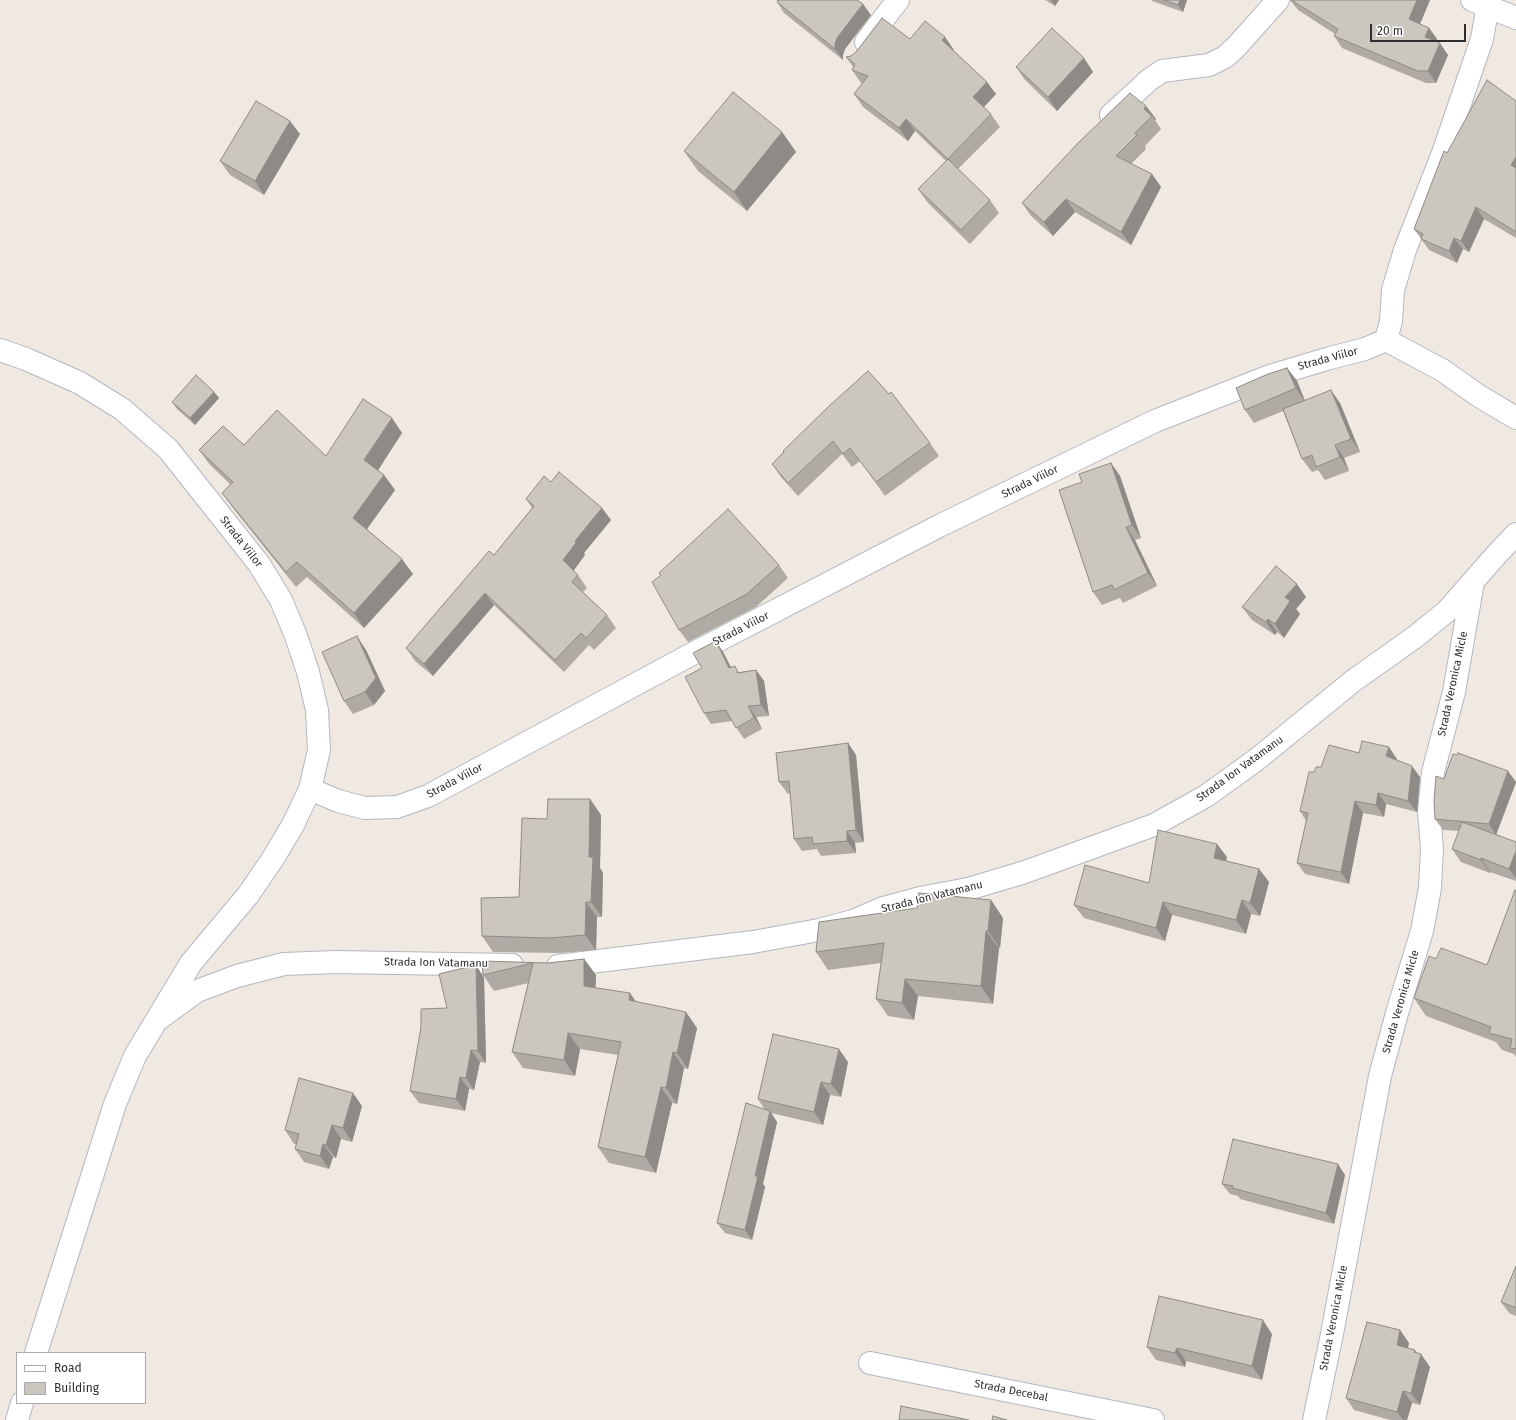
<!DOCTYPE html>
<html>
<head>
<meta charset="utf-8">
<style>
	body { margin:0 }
	#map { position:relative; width:1516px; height:1420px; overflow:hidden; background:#efe9e1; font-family:"Fira Sans",sans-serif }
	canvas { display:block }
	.legend { position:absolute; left:16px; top:1352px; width:130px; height:52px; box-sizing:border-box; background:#fff; border:1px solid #ababab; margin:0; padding:5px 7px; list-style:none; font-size:12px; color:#2e2e2e }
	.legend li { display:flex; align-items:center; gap:8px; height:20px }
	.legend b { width:20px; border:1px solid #ababab }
	.scale { position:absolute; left:1370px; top:24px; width:96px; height:18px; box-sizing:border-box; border:2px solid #2e2e2e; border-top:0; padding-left:5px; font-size:12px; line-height:14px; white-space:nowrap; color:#2e2e2e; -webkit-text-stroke:3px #fff; paint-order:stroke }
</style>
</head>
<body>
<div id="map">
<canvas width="1516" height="1420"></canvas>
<ul class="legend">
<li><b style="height:5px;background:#fff"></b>Road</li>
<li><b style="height:11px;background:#cbc7bf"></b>Building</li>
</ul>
<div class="scale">20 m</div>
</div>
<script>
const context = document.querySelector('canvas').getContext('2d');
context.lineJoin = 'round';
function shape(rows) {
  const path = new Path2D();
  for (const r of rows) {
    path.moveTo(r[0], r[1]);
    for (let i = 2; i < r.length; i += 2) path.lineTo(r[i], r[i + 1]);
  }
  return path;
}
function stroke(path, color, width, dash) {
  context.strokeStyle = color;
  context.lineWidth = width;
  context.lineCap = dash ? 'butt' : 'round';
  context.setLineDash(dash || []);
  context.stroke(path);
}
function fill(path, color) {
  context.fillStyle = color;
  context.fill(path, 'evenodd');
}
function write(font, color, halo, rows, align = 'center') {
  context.font = font + ' "Fira Sans",sans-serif';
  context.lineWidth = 3;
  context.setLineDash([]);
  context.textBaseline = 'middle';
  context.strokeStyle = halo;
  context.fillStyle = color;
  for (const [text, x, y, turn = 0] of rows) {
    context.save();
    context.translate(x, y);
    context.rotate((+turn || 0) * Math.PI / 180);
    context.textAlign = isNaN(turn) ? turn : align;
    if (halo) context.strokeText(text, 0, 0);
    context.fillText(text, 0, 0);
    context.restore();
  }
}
const minor = shape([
	[1472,0,1516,18],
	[866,42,898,0],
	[1111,115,1149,80,1162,71,1209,65,1225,57,1236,47,1278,0],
	[1386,340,1391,321,1393,290,1405,250,1443,153,1482,39,1489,0],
	[1386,340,1442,370,1479,396,1516,418],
	[0,350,26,359,80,383,122,409,168,449,259,564,281,600,296,636,308,672,317,710,319,750,310,789,293,825,272,860,248,895,191,963,135,1056,115,1104,36,1353],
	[310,789,338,801,365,808,397,807,428,796,692,654,939,526,1155,421,1270,376,1330,358,1365,349,1386,340],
	[558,966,753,942,819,930,853,921,883,908,920,898,968,889,1025,872,1154,825,1206,796,1256,760,1353,681,1415,637,1447,611,1497,554,1516,534],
	[157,1020,197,991,237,976,284,964,336,962,512,965],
	[870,1363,1153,1420],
	[17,1420,22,1403],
	[1314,1420,1332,1334,1380,1076,1397,1013,1422,931,1430,888,1432,848,1429,812,1433,772,1454,692,1473,582]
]);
const wall = shape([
	[1045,0,1059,0,1055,6],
	[1152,0,1187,0,1183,12,1152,1],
	[1290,0,1430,0,1420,24,1429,28,1437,39,1436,42,1448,55,1436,83,1426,83,1342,48,1334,36,1335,34,1298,10],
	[777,2,871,15,845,49,843,55,843,60,784,13],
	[910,39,954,50,953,50,996,94,984,107,991,114,1000,127,958,169,990,200,999,213,970,244,928,203,918,189,946,161,915,131,908,141,863,107,854,94,862,84,861,83,852,70,853,67,846,57],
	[1084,58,1093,72,1057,111,1025,80,1016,67],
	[1516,101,1516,238,1484,219,1469,252,1463,249,1457,263,1429,250,1414,229,1447,153],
	[1146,106,1156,119,1155,120,1161,129,1145,146,1146,149,1131,164,1152,174,1161,187,1131,245,1075,212,1053,236,1031,216,1022,203],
	[782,132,796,152,747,211,698,171,684,151],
	[300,134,264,195,230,175,220,161],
	[1287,368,1297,381,1305,400,1340,403,1360,452,1344,458,1349,471,1325,480,1318,470,1312,472,1302,459,1283,411,1254,423,1245,410],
	[214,392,219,398,195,425,177,409,172,402],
	[829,406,930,443,939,456,885,496,860,461,852,467,842,454,798,496,781,477,772,464],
	[392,418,402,433,378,470,384,475,395,490,367,529,413,574,364,628,307,577,296,587,233,508,222,493,230,484,210,465,199,450,326,456],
	[1111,463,1120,476,1141,538,1135,540,1157,586,1123,603,1120,598,1102,605,1093,592,1082,482],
	[551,482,602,508,611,520,584,553,585,555,573,570,578,575,587,588,583,592,607,615,616,628,594,650,589,645,564,672,494,605,433,676,415,661,406,648,494,555,532,508,526,499],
	[779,565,788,578,756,607,688,642,679,630,661,575],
	[1306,597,1296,609,1300,614,1284,638,1277,632,1275,635,1252,620,1242,607],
	[366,650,385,691,374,705,353,714,344,701],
	[723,652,731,667,739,672,756,670,764,681,769,716,756,717,762,729,744,739,732,721,711,724,704,713,702,668],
	[848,743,856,755,864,842,855,843,856,853,821,856,817,849,802,851,794,839,790,793,788,794,779,782],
	[1359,753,1397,759,1396,760,1420,777,1417,812,1386,804,1384,817,1363,813,1349,884,1305,874,1297,863,1306,821,1300,811,1314,772,1321,767],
	[1444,779,1516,782,1496,835,1516,851,1516,881,1490,872,1490,873,1461,862,1452,849,1459,831,1443,830,1435,819],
	[590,799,601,815,600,868,603,873,602,917,597,917,596,950,560,953,493,952,482,936,519,897,547,819],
	[1227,857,1226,861,1259,869,1269,882,1260,916,1251,914,1246,934,1172,915,1165,941,1084,918,1074,905,1149,883],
	[1516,891,1516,1057,1514,1054,1502,1050,1496,1042,1426,1016,1414,998,1436,959,1487,965],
	[991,900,1003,918,1000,948,999,948,993,1004,918,996,914,1020,888,1016,876,999,881,963,828,970,816,952],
	[584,959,596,975,595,988,635,1001,697,1028,688,1069,684,1068,677,1104,672,1103,656,1173,609,1163,598,1147,618,1055,580,1049,575,1076,523,1068,512,1052,529,983,494,991,483,975,482,961,548,963],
	[476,965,484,978,486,1063,480,1062,474,1090,469,1089,465,1111,419,1103,410,1091,447,1008],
	[848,1062,841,1097,830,1095,823,1125,771,1113,777,1122,763,1184,765,1187,752,1240,725,1233,717,1223,765,1110,758,1099],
	[362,1106,352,1142,341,1139,336,1158,333,1157,329,1169,304,1162,295,1149,296,1144,294,1144,285,1130],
	[1345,1175,1334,1224,1240,1199,1238,1196,1230,1194,1222,1184],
	[1516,1266,1516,1316,1509,1313,1501,1302],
	[1400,1330,1409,1343,1408,1348,1417,1353,1430,1367,1420,1405,1412,1403,1407,1420,1390,1420,1354,1410,1346,1398],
	[1272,1334,1262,1380,1186,1361,1185,1367,1156,1360,1147,1347]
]);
const shadedWall = shape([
	[1051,0,1059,0,1055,6],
	[1180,0,1187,0,1183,12,1178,5],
	[1417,0,1430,0,1417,31,1409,19],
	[863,4,871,15,845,49,843,55,843,60,835,49,835,44,837,38],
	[1429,28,1437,39,1433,48,1425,37],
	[945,37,954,50,951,53,942,40],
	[1440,43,1448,55,1436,83,1428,71],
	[1084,58,1093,72,1057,111,1048,97],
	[987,82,996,94,982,109,973,97],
	[1146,106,1156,119,1155,120,1152,116,1144,109],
	[906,119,915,131,908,141,899,128],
	[290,121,300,134,264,195,255,181],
	[782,132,796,152,747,211,734,192],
	[1516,157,1516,172,1511,165],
	[1152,174,1161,187,1131,245,1121,232],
	[1066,199,1075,212,1053,236,1044,222],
	[1476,207,1484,219,1469,252,1461,241],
	[1454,238,1463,249,1457,263,1449,251],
	[1287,368,1297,381,1305,402,1296,388],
	[1331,390,1340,403,1360,452,1351,439],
	[214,392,219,398,195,425,190,418],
	[392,418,402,433,375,475,364,460],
	[1335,445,1344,458,1349,471,1340,457],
	[1111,463,1120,476,1141,538,1132,525],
	[384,475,395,490,364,533,353,518],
	[602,508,611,520,584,553,585,555,572,573,563,560,575,541],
	[1126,527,1135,540,1157,586,1148,573],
	[402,559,413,574,364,628,354,613],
	[1297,584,1306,597,1296,609,1300,614,1284,638,1275,624,1285,597],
	[485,593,494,605,433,676,424,664],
	[1268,619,1277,632,1275,635,1266,622],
	[357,636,366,650,385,691,374,705,365,692],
	[716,641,723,652,737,679,729,668],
	[756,670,764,681,769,716,761,705],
	[748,706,756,717,762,729,754,718],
	[848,743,856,755,864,842,856,830],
	[1389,747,1397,759,1394,767,1386,756],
	[1412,766,1420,777,1417,812,1408,801],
	[1508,771,1516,782,1496,835,1489,824],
	[1378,793,1386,804,1384,817,1376,805],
	[590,799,601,815,600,868,603,873,602,917,591,902,589,857],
	[1355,801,1363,813,1349,884,1341,872],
	[847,831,855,843,856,853,847,841],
	[1217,844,1227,857,1223,871,1214,858],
	[1516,851,1516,878,1509,869],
	[1481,858,1490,872,1490,873,1481,860],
	[1259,869,1269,882,1260,916,1250,903],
	[991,900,1003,918,1000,948,988,931],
	[1242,900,1251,914,1246,934,1236,920],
	[586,902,597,917,596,950,585,935],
	[1163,902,1172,915,1165,941,1156,928],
	[986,931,999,948,993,1004,981,986],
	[584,959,596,975,595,1002,584,986],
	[476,965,484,978,486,1063,478,1051],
	[905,979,918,996,914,1020,902,1003],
	[630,993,641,1009,629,1000],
	[686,1012,697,1028,688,1069,677,1053],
	[568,1033,580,1049,575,1076,564,1060],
	[839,1049,848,1062,841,1097,831,1084],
	[471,1050,480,1062,474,1090,466,1078],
	[673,1052,684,1068,677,1104,666,1088],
	[460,1077,469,1089,465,1111,456,1099],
	[821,1082,830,1095,823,1125,814,1112],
	[661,1087,672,1103,656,1173,645,1157],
	[353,1093,362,1106,352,1142,343,1128],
	[770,1111,777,1122,763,1184,765,1187,752,1240,745,1230,755,1176],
	[332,1125,341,1139,336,1158,326,1145],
	[323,1144,333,1157,329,1169,320,1156],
	[1338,1164,1345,1175,1334,1224,1326,1213],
	[1263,1320,1272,1334,1262,1380,1252,1366],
	[1400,1330,1409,1343,1405,1358,1397,1345],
	[1177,1348,1186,1361,1185,1367,1175,1353],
	[1415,1350,1420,1358,1421,1354,1430,1367,1420,1405,1411,1393,1414,1352],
	[1403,1391,1412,1403,1407,1420,1403,1420,1397,1412]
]);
const building = shape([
	[778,0,857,0,863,4,837,38,835,44,835,49,777,2,778,0],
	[1164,0,1180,0,1178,5,1164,0],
	[1291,0,1417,0,1409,19,1429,28,1425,37,1440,43,1428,71,1418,71,1334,36,1338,29,1291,0],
	[882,18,910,39,925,21,945,37,942,40,987,82,973,97,991,114,948,159,906,119,899,128,854,94,868,76,852,70,855,64,846,57,851,56,856,52,882,18],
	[1052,28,1084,58,1048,97,1016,67,1052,28],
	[1487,80,1516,101,1516,157,1511,165,1516,168,1516,232,1476,207,1461,241,1454,238,1449,251,1421,239,1423,234,1414,229,1444,151,1447,153,1487,80],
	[733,92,782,132,734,192,684,151,733,92],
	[1130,93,1146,106,1144,109,1152,116,1135,133,1137,135,1116,156,1152,174,1121,232,1066,199,1044,222,1022,203,1078,143,1130,93],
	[256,101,290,121,255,181,220,161,256,101],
	[948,159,990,200,961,230,918,189,948,159],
	[1287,368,1296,388,1245,410,1236,388,1268,374,1287,368],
	[868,371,889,394,891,392,930,443,876,482,850,448,843,454,833,441,788,483,772,464,784,452,783,451,829,406,868,371],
	[196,375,214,392,190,418,172,402,196,375],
	[1331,390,1351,439,1335,445,1340,457,1316,467,1312,455,1302,459,1283,409,1331,390],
	[363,399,392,418,364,460,384,475,353,518,402,559,354,613,297,562,286,572,222,493,233,482,199,450,223,426,244,445,277,410,326,456,363,399],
	[1111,463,1132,525,1126,527,1148,573,1114,590,1112,585,1093,592,1059,490,1082,482,1079,474,1111,463],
	[559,472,602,508,575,541,576,543,563,560,578,575,572,582,607,615,586,638,581,633,555,660,485,593,424,664,406,648,489,551,494,555,534,506,526,499,544,476,551,482,559,472],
	[728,509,779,565,747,594,679,630,652,582,661,575,659,573,728,509],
	[1276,566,1297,584,1285,597,1290,601,1275,624,1268,619,1266,622,1242,607,1276,566],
	[357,636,376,678,365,692,344,701,322,652,357,636],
	[716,641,729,668,735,666,738,673,756,670,761,705,748,706,754,718,736,728,726,710,704,713,685,677,702,668,693,653,716,641],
	[1362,741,1389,747,1386,756,1412,766,1408,801,1378,793,1376,805,1355,801,1341,872,1297,863,1308,813,1300,811,1309,772,1314,772,1316,767,1321,767,1329,745,1359,753,1362,741],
	[848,743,856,830,847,831,847,841,813,844,812,837,794,839,789,781,779,782,776,753,848,743],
	[1458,753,1508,771,1489,824,1435,819,1434,801,1436,776,1444,779,1453,754,1457,755,1458,753],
	[548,799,590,799,589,857,593,857,591,902,586,902,585,935,549,938,482,936,481,898,519,897,522,818,547,819,548,799],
	[1462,822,1516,842,1516,851,1509,869,1481,858,1481,860,1452,849,1462,822],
	[1158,830,1217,844,1214,858,1259,869,1250,903,1242,900,1236,920,1163,902,1156,928,1074,905,1085,865,1149,883,1158,830],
	[1515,890,1516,891,1516,1049,1510,1048,1512,1039,1489,1033,1491,1027,1414,998,1429,956,1436,959,1441,948,1487,965,1515,890],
	[919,893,991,900,988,931,986,931,981,986,905,979,902,1003,876,999,884,943,816,952,819,922,917,908,919,893],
	[584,959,584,986,630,993,629,1000,686,1012,677,1053,673,1052,666,1088,661,1087,645,1157,598,1147,621,1042,568,1033,564,1060,512,1052,533,963,483,975,482,961,548,963,584,959],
	[476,965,478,1051,471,1050,466,1078,460,1077,456,1099,410,1091,421,1027,421,1009,447,1008,439,974,476,965],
	[773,1034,839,1049,831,1084,821,1082,814,1112,758,1099,773,1034],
	[299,1078,353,1093,343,1128,332,1125,326,1145,323,1144,320,1156,295,1149,299,1134,285,1130,299,1078],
	[746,1103,770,1111,755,1176,758,1176,745,1230,717,1223,746,1103],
	[1233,1139,1338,1164,1326,1213,1232,1188,1233,1186,1222,1184,1233,1139],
	[1516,1266,1516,1308,1501,1302,1516,1266],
	[1159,1296,1263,1320,1252,1366,1177,1348,1175,1353,1147,1347,1159,1296],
	[1367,1322,1400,1330,1397,1345,1415,1350,1414,1352,1421,1354,1411,1393,1403,1391,1397,1412,1346,1398,1367,1322],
	[901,1406,969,1420,899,1420,901,1406],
	[993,1416,1007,1420,992,1420,993,1416]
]);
const streetNames = [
	["Strada Viilor",1328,359,-15],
	["Strada Viilor",1030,482,-26],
	["Strada Viilor",241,542,52],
	["Strada Viilor",741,629,-27],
	["Strada Veronica Micle",1453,684,-78],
	["Strada Ion Vatamanu",1240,769,-36],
	["Strada Viilor",455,781,-28],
	["Strada Ion Vatamanu",932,897,-14],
	["Strada Ion Vatamanu",436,963,1],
	["Strada Veronica Micle",1401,1002,-74],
	["Strada Veronica Micle",1334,1318,-79],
	["Strada Decebal",1011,1391,11]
];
stroke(minor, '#b4b7c1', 24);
stroke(minor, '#fff', 22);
fill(wall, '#afaba4');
fill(shadedWall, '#8e8b86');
fill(building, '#cbc7bf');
stroke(building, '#8e8b86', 1);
write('11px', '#2e2e2e', '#fff', streetNames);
</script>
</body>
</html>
